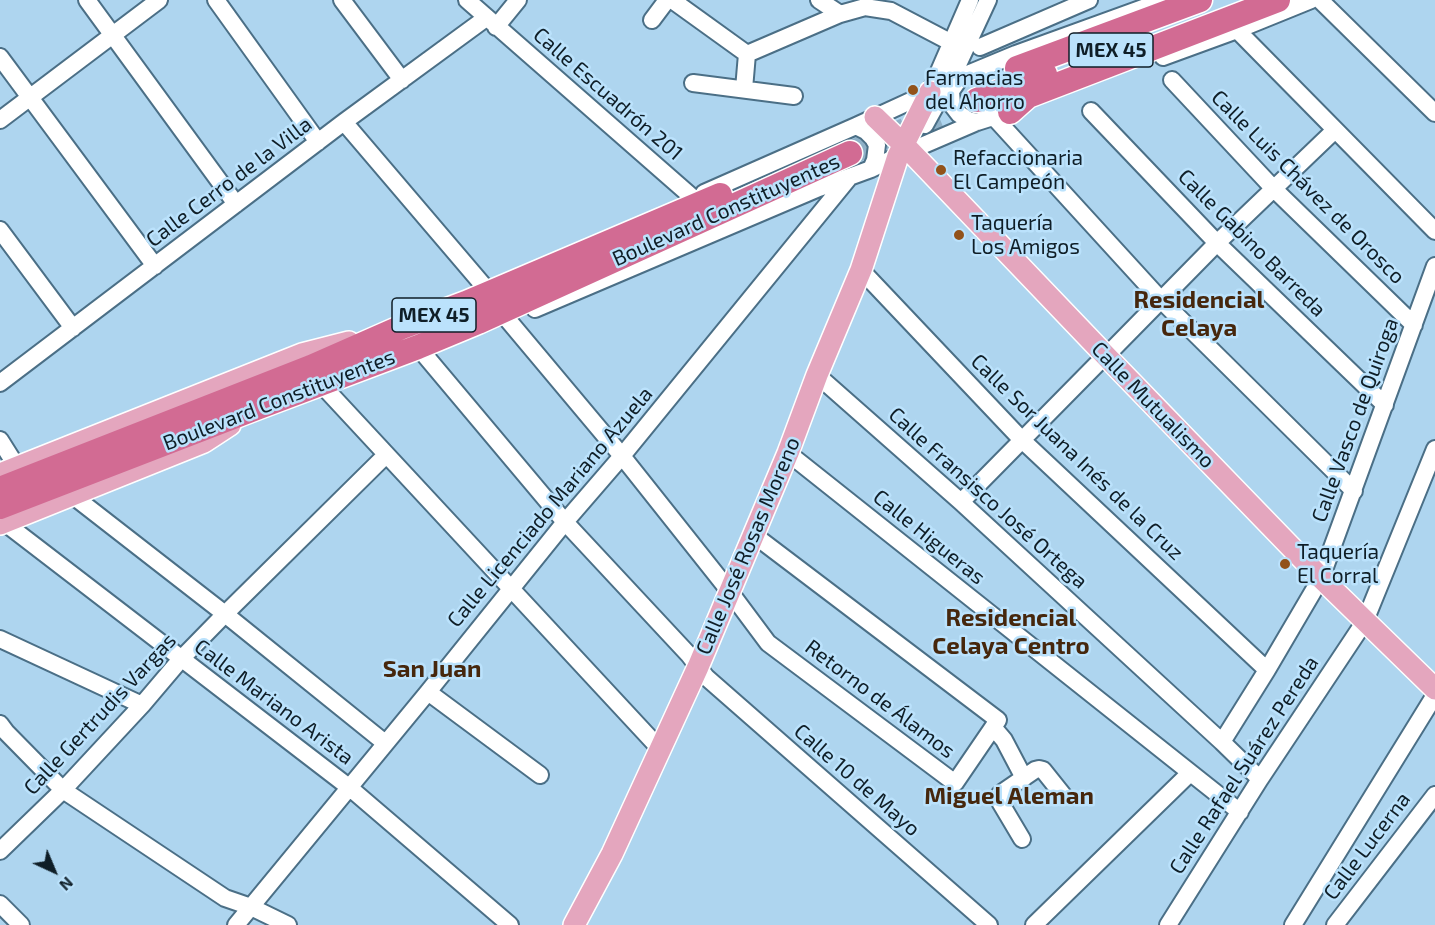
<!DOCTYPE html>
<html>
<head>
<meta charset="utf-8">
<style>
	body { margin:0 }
	#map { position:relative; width:1435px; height:925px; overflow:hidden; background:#aed5ef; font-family:"Exo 2",sans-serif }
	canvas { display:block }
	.north { position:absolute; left:24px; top:841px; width:60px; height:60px; -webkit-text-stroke:4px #bbe2fc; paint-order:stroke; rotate:136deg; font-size:16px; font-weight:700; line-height:24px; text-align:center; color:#0f1e27 }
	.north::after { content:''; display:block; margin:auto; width:21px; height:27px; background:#0f1e27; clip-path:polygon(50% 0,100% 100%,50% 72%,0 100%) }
</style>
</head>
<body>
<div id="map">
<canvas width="1435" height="925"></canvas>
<div class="north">N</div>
</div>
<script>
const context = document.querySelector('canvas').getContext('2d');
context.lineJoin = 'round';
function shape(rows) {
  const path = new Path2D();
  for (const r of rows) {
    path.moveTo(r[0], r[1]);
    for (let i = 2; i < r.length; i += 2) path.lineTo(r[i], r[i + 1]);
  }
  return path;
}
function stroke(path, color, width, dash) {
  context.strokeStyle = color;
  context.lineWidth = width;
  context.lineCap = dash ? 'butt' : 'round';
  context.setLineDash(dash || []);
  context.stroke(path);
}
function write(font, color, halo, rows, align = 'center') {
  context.font = font + ' "Exo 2",sans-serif';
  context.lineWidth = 5;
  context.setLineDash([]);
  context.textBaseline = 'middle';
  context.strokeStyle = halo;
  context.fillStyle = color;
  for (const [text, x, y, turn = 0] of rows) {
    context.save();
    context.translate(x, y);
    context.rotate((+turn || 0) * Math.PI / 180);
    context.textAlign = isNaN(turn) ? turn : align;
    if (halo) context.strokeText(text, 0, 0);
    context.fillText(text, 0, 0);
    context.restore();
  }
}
const highwayTunnel = shape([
	[850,153,977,100]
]);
const minor = shape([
	[87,0,236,204],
	[216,0,318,142],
	[342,0,402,80],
	[467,0,692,197],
	[672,0,747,54],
	[819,0,840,14],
	[1320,0,1435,113],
	[652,20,667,0],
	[496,27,518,0],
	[1237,30,1435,231],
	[980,47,1089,0],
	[747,54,840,14,865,7,891,11,952,43],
	[0,57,155,266],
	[1163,57,1237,30,1311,0],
	[1172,80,1274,189,1414,325],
	[958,81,951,91,952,105,959,114,968,120,977,122],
	[693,83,794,96],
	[744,89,747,54],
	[930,92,970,0],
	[1091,111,1217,243,1385,405],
	[993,116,1161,300,1354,491],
	[0,120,159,0],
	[344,122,483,285],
	[925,125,956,69,988,0],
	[856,126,866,131,873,138,877,145,875,160,871,169],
	[704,193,856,126,930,92,963,76,1016,54,1165,0],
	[0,230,73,328],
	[861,270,1022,440,1267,670],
	[535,309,819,188,871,169,898,156,977,122,1018,109],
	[508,320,622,456,730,592,768,643,955,783,998,720,754,535],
	[418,347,565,522,689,655,706,677,989,925],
	[1106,356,1217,243,1335,130],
	[817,375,961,502,1222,742,1260,779],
	[0,383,344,122,486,18],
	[321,384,660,749],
	[0,440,17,467],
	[788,453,1240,812],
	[72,495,225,614,385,743],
	[961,502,1097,364],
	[5,523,350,788,510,925],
	[0,639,142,705],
	[428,692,540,775],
	[0,724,6,732,63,790,225,898,251,907,288,925],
	[993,727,1004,740,1024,778],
	[1222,742,1267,670,1321,578,1435,266],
	[1022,839,1000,802,1000,794,1035,770,1039,769,1043,770,1063,795],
	[0,851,63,790,142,705,181,659,225,614,386,455],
	[0,904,21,925],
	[236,925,428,692,565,522,622,456,848,179],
	[1034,925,1190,773],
	[1168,925,1260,779,1365,621,1435,449],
	[1293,925,1435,695],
	[1335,925,1435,795]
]);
const major = shape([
	[875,117,910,151,1106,356,1321,578,1435,689],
	[0,474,302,354,349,342],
	[0,524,204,442,230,425],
	[574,925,612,854,698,667,788,453,817,375,861,270,898,156,930,92]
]);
const highway = shape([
	[1017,68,1200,0],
	[977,100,1045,74],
	[1010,112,1028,96,1278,0],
	[0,489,311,367,402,327,466,303,720,195],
	[0,507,259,407,418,347,478,322,850,153]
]);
const markers = [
	[913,90,6,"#92521a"],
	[941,170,6,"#92521a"],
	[959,235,6,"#92521a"],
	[1285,564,6,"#92521a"]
];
const shields = [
	[1111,50,84],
	[434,315,84]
];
const shieldNames = [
	["MEX 45",1111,50],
	["MEX 45",434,315]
];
const poiNames = [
	["Farmacias",925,78],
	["del Ahorro",925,102],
	["Refaccionaria",953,158],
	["El Campeón",953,182],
	["Taquería",971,223],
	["Los Amigos",971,247],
	["Taquería",1297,552],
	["El Corral",1297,576]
];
const streetNames = [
	["Calle Escuadrón 201",608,94,41],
	["Calle Cerro de la Villa",229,182,-37],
	["Calle Luis Chávez de Orosco",1308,187,45],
	["Boulevard Constituyentes",726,210,-24],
	["Calle Gabino Barreda",1252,243,45],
	["Boulevard Constituyentes",279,400,-21],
	["Calle Mutualismo",1153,405,46],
	["Calle Vasco de Quiroga",1355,420,-70],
	["Calle Sor Juana Inés de la Cruz",1077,457,44],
	["Calle Fransisco José Ortega",988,498,42],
	["Calle Licenciado Mariano Azuela",550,507,-50],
	["Calle Higueras",929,537,39],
	["Calle José Rosas Moreno",748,546,-67],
	["Retorno de Álamos",880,699,37],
	["Calle Mariano Arista",274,702,37],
	["Calle Gertrudis Vargas",100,714,-47],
	["Calle Rafael Suárez Pereda",1244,765,-57],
	["Calle 10 de Mayo",857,780,41],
	["Calle Lucerna",1367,846,-53]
];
const quarterNames = [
	["Residencial",1199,300],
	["Celaya",1199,328],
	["Residencial",1011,618],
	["Celaya Centro",1011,646],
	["San Juan",432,669],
	["Miguel Aleman",1009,796]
];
stroke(highwayTunnel, '#8eb0c7', 24, [24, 12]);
stroke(minor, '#4b6f86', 20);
stroke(major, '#fff', 24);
stroke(highway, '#fff', 27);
stroke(minor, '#fff', 16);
stroke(major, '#e4a6be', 21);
stroke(highway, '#d26b93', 24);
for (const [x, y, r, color] of markers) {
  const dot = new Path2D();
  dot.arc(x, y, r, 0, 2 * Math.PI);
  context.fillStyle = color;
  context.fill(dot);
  stroke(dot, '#bbe2fc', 2);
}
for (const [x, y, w] of shields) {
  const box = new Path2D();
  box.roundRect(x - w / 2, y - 17, w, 34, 4.5);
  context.fillStyle = '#bbe2fc';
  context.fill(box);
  stroke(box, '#0f1e27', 1.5);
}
write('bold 20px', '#0f1e27', null, shieldNames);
write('21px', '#0f1e27', '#bbe2fc', poiNames, 'left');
write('21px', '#0f1e27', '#bbe2fc', streetNames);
write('bold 24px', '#46270d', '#bbe2fc', quarterNames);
</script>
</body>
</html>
